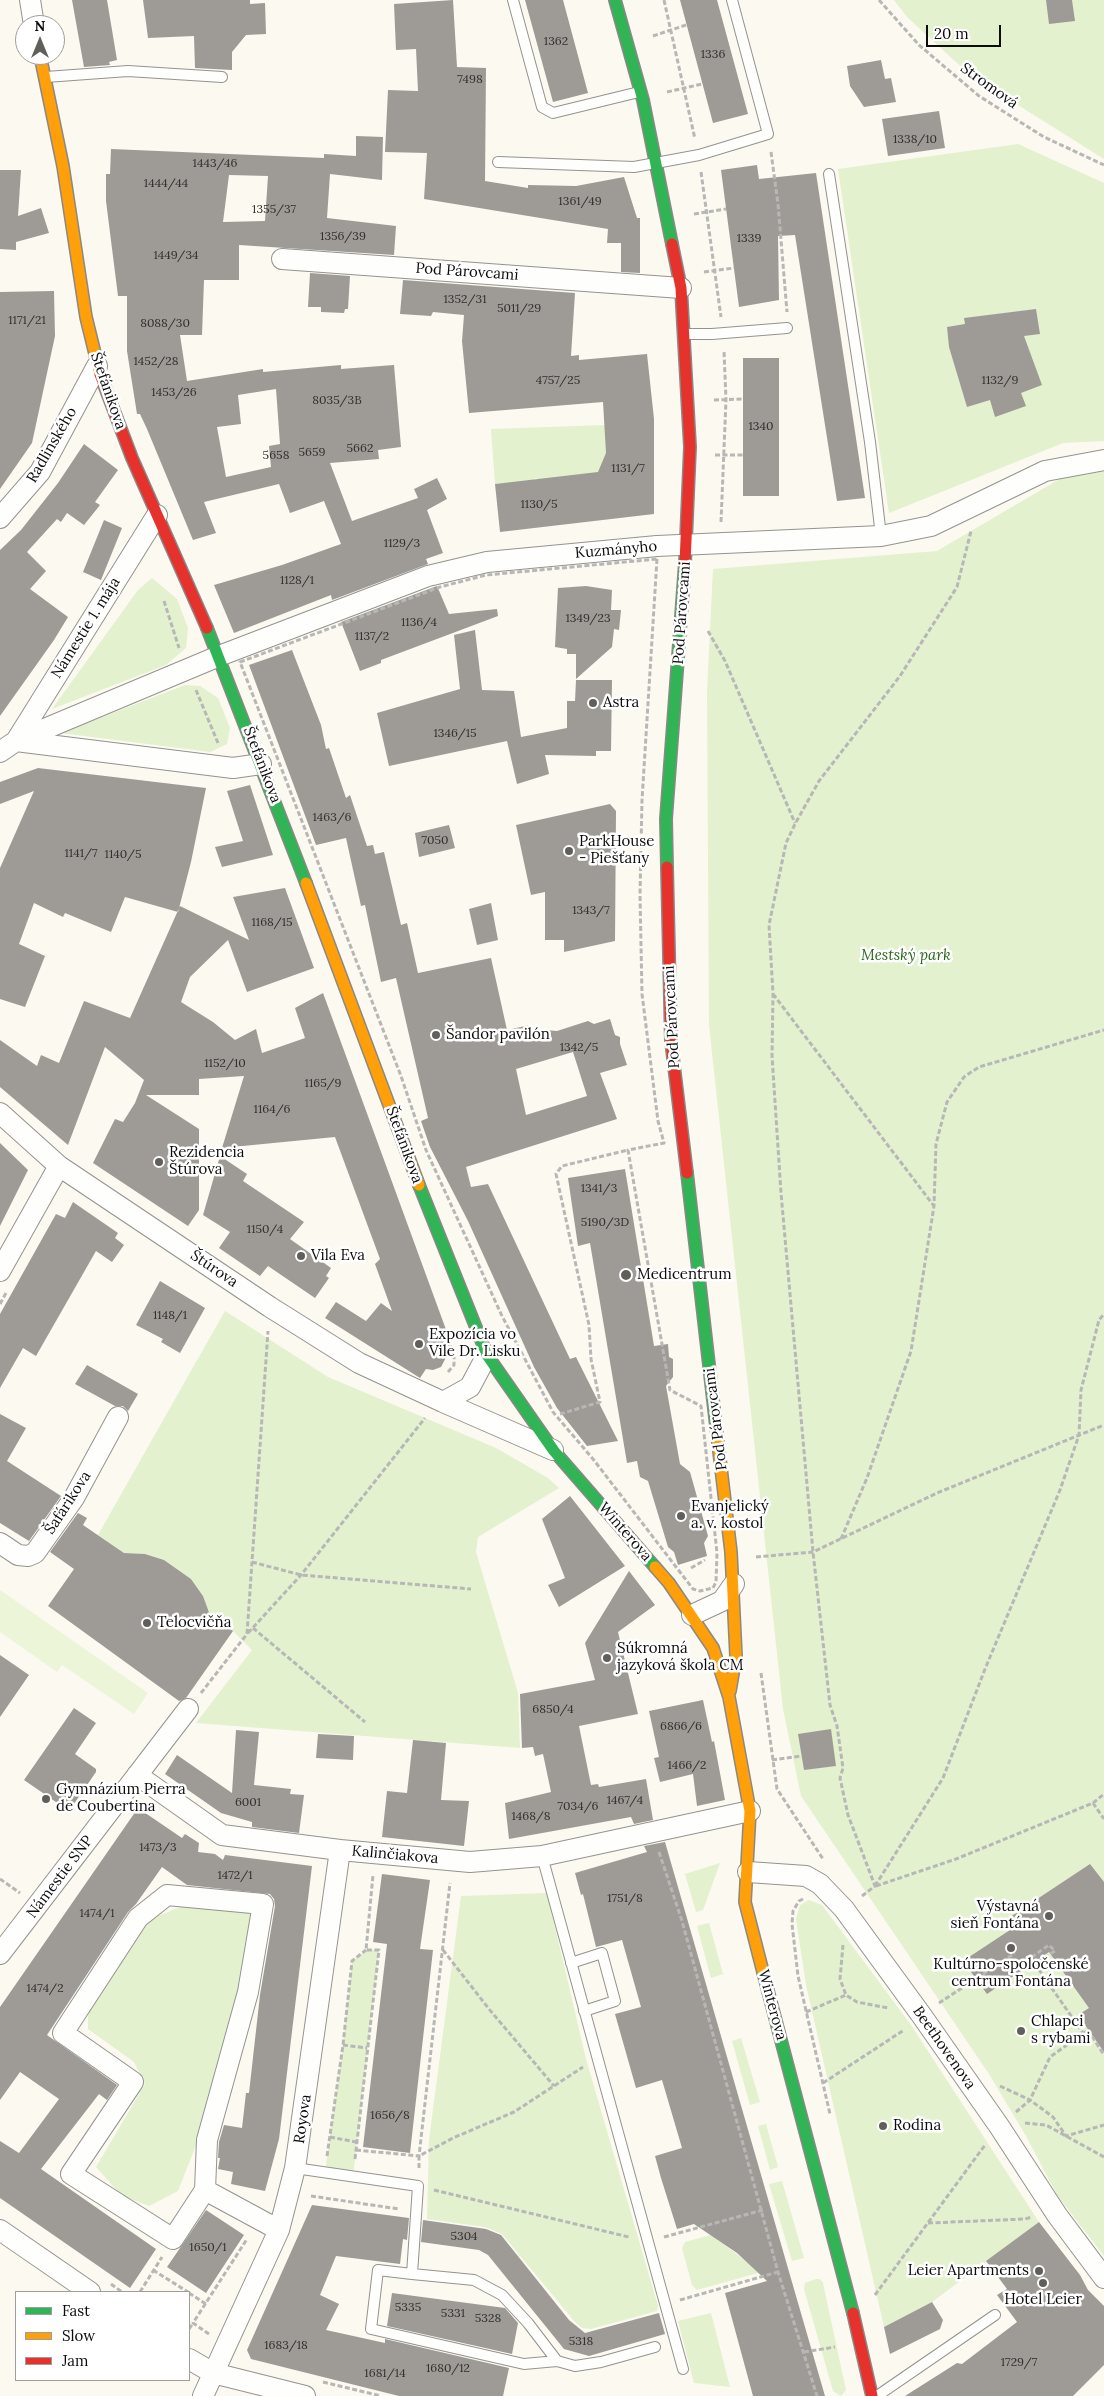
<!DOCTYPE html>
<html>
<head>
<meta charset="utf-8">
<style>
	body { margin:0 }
	#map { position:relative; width:1104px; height:2396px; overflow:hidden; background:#fbf9f0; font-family:Lora,serif }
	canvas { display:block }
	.legend { position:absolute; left:15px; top:2291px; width:175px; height:90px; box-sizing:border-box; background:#fff; border:1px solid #9e9e9e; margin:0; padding:6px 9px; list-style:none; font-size:15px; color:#0c0c0c }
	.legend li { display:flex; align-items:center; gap:10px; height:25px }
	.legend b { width:25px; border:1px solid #9e9e9e }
	.north { position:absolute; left:15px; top:15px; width:50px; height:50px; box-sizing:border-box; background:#fff; border:1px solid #9e9e9e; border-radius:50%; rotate:0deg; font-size:14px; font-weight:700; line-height:20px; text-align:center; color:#0c0c0c }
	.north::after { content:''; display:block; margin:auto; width:18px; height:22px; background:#605f5c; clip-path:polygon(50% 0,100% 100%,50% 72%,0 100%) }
	.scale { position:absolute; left:926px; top:25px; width:75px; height:22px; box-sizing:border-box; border:2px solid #0c0c0c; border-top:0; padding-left:6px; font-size:15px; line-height:18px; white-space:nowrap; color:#0c0c0c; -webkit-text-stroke:4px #fff; paint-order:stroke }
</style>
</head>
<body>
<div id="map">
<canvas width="1104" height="2396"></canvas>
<ul class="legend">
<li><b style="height:6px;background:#30b455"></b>Fast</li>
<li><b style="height:6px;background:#ff9f0a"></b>Slow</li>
<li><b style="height:6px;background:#e5322d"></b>Jam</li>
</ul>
<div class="north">N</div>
<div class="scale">20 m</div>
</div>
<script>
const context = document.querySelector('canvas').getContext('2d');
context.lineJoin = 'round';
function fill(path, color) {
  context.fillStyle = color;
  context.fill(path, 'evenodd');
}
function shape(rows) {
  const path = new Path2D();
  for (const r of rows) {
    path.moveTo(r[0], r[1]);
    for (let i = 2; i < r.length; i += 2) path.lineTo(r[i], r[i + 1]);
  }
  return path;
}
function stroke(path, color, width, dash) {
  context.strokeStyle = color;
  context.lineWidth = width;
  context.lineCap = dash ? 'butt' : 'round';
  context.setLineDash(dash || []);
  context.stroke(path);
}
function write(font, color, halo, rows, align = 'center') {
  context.font = font + ' Lora,serif';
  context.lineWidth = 5;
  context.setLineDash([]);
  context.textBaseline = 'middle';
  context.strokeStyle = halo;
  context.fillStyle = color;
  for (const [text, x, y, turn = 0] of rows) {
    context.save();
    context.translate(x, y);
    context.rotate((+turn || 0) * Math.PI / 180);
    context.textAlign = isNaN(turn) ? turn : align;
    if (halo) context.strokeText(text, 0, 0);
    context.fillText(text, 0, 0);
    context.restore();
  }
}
const green = shape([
	[894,0,1104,0,1104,159,970,75,907,17],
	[1018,144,1104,183,1104,441,1063,443,889,513,838,169],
	[606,425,606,452,618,452,604,472,544,484,536,478,531,481,495,484,491,429],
	[1104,466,1104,2256,1057,2195,1026,2136,989,2074,801,1796,783,1709,709,1025,707,692,713,569,937,551,1080,467],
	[152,578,177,599,188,628,186,648,166,665,52,709,138,590],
	[185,685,200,686,218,698,230,728,227,744,210,752,61,733],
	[225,1311,328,1377,496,1448,548,1478,559,1488,478,1537,476,1552,518,1693,520,1748,196,1723,252,1650,233,1631,210,1615,203,1596,191,1579,164,1560,145,1554,124,1553,98,1535],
	[720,1863,703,1910,696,1912,685,1874],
	[547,1893,586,2059,658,2306,657,2311,591,2329,582,2328,575,2322,502,2234,485,2227,427,2219,429,2140,461,1896],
	[809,1900,822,1905,911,2025,1039,2222,932,2302,884,2327,806,1985,796,1919,800,1905],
	[193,1902,256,1909,244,1984,204,2125,178,2191,149,2206,121,2195,96,2167,145,2084,134,2062,88,2029,88,2008,145,1921],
	[709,1923,723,1974,711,1978,697,1926],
	[366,1950,379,1950,353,2177,325,2172,343,2045,352,1961],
	[741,2038,760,2102,750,2105,732,2041],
	[766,2124,778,2167,770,2170,758,2126],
	[782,2181,804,2258,792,2261,769,2184],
	[711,2235,742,2258,765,2271,697,2290,692,2285,682,2248,685,2242],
	[816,2279,820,2279,823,2283,844,2381,846,2390,841,2396,833,2391,804,2289,805,2283],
	[711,2313,730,2387,694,2383,678,2321]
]);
const pitch = shape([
	[0,1590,148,1693,134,1714,62,1665,57,1672,0,1632]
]);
const building = shape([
	[72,0,107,0,117,60,109,62,110,65,84,67],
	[143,0,250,0,250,4,265,3,266,34,246,35,232,52,232,70,195,68,194,36,148,38],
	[453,0,457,67,486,68,485,181,528,188,528,185,576,186,624,177,637,218,640,218,640,273,621,272,621,243,607,243,608,229,424,199,427,153,385,152,388,90,418,91,416,49,396,50,394,4],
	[525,0,563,0,588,93,553,102],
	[680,0,717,0,748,114,713,123],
	[1046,0,1072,0,1075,21,1049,24],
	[881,60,885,79,891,78,896,102,864,107,850,86,847,66],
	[939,111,945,148,888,156,882,119],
	[356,136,383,137,382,180,330,174,327,218,396,226,394,255,239,245,239,280,204,280,202,335,180,335,187,381,263,369,263,372,341,365,341,369,394,365,401,447,378,450,379,459,330,463,352,521,418,498,414,489,437,478,447,499,427,510,443,553,426,559,428,564,332,600,331,595,234,633,214,585,282,565,341,544,324,501,290,513,279,484,204,502,216,533,193,540,147,429,140,414,137,414,127,351,127,296,118,296,106,201,106,174,110,174,111,149,324,158,324,154,356,156],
	[229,175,268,176,265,221,223,222],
	[276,389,280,444,269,446,271,467,226,477,217,427,241,424,238,395],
	[757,165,759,179,816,173,865,498,837,501,795,235,778,236,779,300,739,307,721,170],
	[0,170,21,170,18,216,41,208,49,233,16,242,16,250,0,249],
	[310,273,350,276,348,309,345,309,344,313,321,312,321,307,308,307],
	[403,280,575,293,571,356,579,355,579,360,647,354,654,419,654,514,500,532,495,484,598,472,606,453,603,402,469,413,462,341,464,315,433,312,431,316,400,314],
	[54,291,55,336,32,443,0,489,0,292],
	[1036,309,1040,334,1024,336,1042,385,1021,393,1026,406,995,417,990,400,967,407,949,347,947,327,965,324,964,318],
	[743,358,779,358,779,496,743,496],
	[84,444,118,470,95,502,100,505,84,525,67,513,61,522,57,519,27,552,46,571,30,589,68,617,54,640,0,716,0,550,21,530,58,483],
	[104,520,122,528,101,580,83,572],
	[437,586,449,614,497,609,498,616,381,660,381,663,360,671,341,622],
	[586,586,612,590,611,610,621,610,619,630,614,629,612,647,576,679,576,654,567,654,567,649,555,647,558,588],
	[475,630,482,690,514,691,521,737,567,728,567,701,575,701,576,680,612,680,611,751,596,751,596,756,545,755,549,774,517,784,507,741,389,766,377,713,460,689,454,635],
	[292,650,321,725,326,749,329,748,346,798,350,795,367,846,373,845,375,854,384,852,401,925,407,923,418,973,491,958,507,1030,530,1025,531,1029,557,1031,588,1021,594,1024,610,1019,615,1035,620,1037,620,1044,627,1065,600,1073,617,1119,466,1167,471,1187,488,1184,570,1359,576,1357,618,1441,587,1446,557,1408,534,1367,468,1221,430,1147,421,1121,428,1118,396,978,381,982,365,905,361,906,346,838,316,845,249,665],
	[573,1052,587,1096,526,1115,516,1069],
	[38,768,206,788,191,862,178,912,125,897,111,932,65,913,63,917,34,903,19,944,45,956,25,1007,0,999,0,868,34,791,0,804,0,782],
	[250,785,273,855,222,867,215,847,243,841,227,791],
	[610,804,616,811,615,941,564,952,564,940,545,940,545,892,531,895,516,825],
	[449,825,455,848,419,857,415,833],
	[285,888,314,968,247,992,228,940,190,977,181,1002,213,1022,235,1040,256,1029,262,1053,305,1038,295,1008,323,993,452,1346,441,1367,433,1370,426,1369,420,1378,325,1318,336,1302,366,1321,381,1303,392,1311,375,1264,380,1259,335,1137,222,1148,244,1076,199,1079,199,1095,146,1095,199,1129,199,1210,188,1226,93,1163,115,1119,123,1122,135,1103,144,1080,105,1047,68,1145,0,1087,0,1040,37,1066,41,1055,59,1063,84,1001,130,1018,180,906,249,940,233,897],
	[491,903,498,940,477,945,469,909],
	[0,1143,28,1170,0,1226],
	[220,1156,247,1174,243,1181,304,1222,290,1239,331,1268,326,1276,329,1278,315,1298,268,1266,260,1276,219,1248,230,1232,203,1215],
	[625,1169,654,1346,668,1344,669,1357,673,1359,673,1377,666,1386,680,1464,690,1472,708,1536,704,1543,707,1556,678,1565,674,1552,668,1547,648,1481,640,1477,637,1461,627,1463,590,1243,578,1246,568,1178],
	[73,1202,118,1233,115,1238,124,1245,112,1262,96,1251,36,1356,23,1348,0,1388,0,1314,56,1214,65,1218],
	[160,1281,205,1308,180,1353,161,1342,163,1339,136,1325],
	[87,1365,138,1394,128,1411,123,1406,115,1406,75,1384],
	[0,1414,26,1428,7,1461,61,1496,29,1541,0,1523],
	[570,1496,625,1566,559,1607,548,1585,565,1578,542,1519],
	[78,1513,87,1518,83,1525,124,1553,145,1554,164,1560,191,1579,203,1596,210,1615,233,1631,186,1698,179,1701,48,1606,74,1569,50,1552],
	[629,1571,655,1605,618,1632,638,1714,579,1726,591,1785,598,1784,599,1787,646,1779,653,1820,634,1824,631,1817,509,1839,505,1803,551,1792,543,1754,535,1756,533,1747,522,1748,520,1694,595,1680,585,1643],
	[0,1655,29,1675,0,1717],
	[703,1700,712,1742,714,1741,725,1800,697,1806,693,1774,660,1782,654,1758,659,1757,649,1711],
	[74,1708,96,1723,75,1754,96,1769,96,1772,69,1811,24,1780],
	[831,1729,836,1766,804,1770,798,1734],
	[236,1730,259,1732,254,1785,291,1789,290,1794,304,1795,299,1833,252,1827,252,1822,221,1813,165,1774,177,1755,232,1793],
	[318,1734,354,1736,353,1760,316,1758],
	[413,1740,446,1743,441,1800,469,1801,464,1846,382,1837,387,1791,407,1793],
	[138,1808,182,1838,185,1834,199,1843,198,1852,215,1854,223,1860,225,1855,312,1866,279,2139,265,2191,231,2184,233,2172,218,2169,220,2158,218,2158,219,2142,224,2125,242,2128,246,2093,249,2093,260,1995,275,1906,274,1899,270,1894,187,1885,162,1867,136,1904,128,1912,47,2035,117,2085,107,2100,99,2094,41,2169,156,2249,130,2288,0,2198,0,2141,19,2153,59,2099,20,2072,0,2100,0,2007],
	[665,1842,796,2296,825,2396,753,2396,725,2293,767,2281,737,2253,694,2224,677,2229,661,2178,655,2156,682,2148,662,2080,636,2088,615,2014,641,2007,622,1940,596,1947,583,1894,581,1895,575,1873,647,1852,644,1846],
	[1090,1864,1104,1882,1104,2052,1078,2015,1089,2008,1049,1952,987,1994,963,1961,1010,1930,1004,1921],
	[382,1874,430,1880,420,1949,433,1950,410,2153,363,2147,387,1944,373,1942],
	[312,2205,409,2218,407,2240,403,2239,400,2264,336,2256,320,2295,339,2304,326,2330,385,2343,385,2339,509,2368,503,2396,399,2396,251,2359,247,2350],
	[206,2210,244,2235,206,2293,167,2267],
	[423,2220,486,2229,501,2235,569,2320,585,2333,659,2313,665,2334,589,2356,564,2349,488,2255,479,2250,421,2242],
	[1039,2222,1080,2275,1088,2290,1104,2306,1104,2365,1073,2396,905,2396,957,2363,962,2364,1017,2322,997,2295,1007,2289,986,2261],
	[392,2293,505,2308,518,2323,512,2354,387,2326],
	[932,2302,943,2320,940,2329,890,2354,884,2327]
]);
const path = shape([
	[664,0,695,139],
	[879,0,919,45,979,96,1044,137,1104,165],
	[653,36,686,25],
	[667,92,702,84],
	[771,152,778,204,787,312],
	[701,172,721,317],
	[694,214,726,209],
	[704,272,734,268],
	[714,400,743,399],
	[715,455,743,455],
	[721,522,726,400,724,351],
	[657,559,642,800,640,895,642,994,658,1121,664,1143,628,1150,670,1390,701,1406,717,1553,716,1582,713,1588,700,1591,693,1589,593,1459,553,1412,502,1316,426,1150,401,1076,240,662,440,587,486,575,657,559],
	[164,601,179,648],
	[708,631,725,661,795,823],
	[196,690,218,743],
	[773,994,934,1206],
	[0,1304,6,1293],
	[448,1372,454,1365,454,1348],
	[560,1414,600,1402,591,1359,589,1325,556,1174,562,1166,628,1150],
	[841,1539,867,1478,911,1351,934,1206,936,1144,947,1102,964,1077,979,1067,1104,1030],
	[756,1557,813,1552,937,1493,1104,1425],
	[252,1562,301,1575,471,1589],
	[691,1568,705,1560],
	[253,1628,365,1722],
	[248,1633,301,1575,425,1418],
	[761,1673,777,1789,823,1859],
	[201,1693,247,1634,268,1331],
	[772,1760,801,1756],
	[1093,1803,1104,1819],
	[659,1852,682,1921,778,2272,817,2396],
	[0,1879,20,1893],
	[875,1886,943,1778,985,1669,1060,1490,1079,1435,1081,1390,1099,1320,1104,1314],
	[876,1886,956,1859,1093,1803,1104,1794],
	[862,1896,875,1886,848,1815,840,1778,843,1768,837,1726,830,1705,813,1552,781,1193,772,1056,773,994,769,925,786,843,795,824,819,781,900,676,957,587,971,531],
	[803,1899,799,1901,793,1911,792,1924,798,1976,830,2114],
	[843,1945,840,1979,846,1995,857,2002,888,2008],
	[443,1950,489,2009,554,2086],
	[1004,1960,1012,1971,1049,1945,1055,1951,1035,1964,1083,2033],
	[939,2003,1015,1953],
	[806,2012,846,1995],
	[343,2045,367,2048],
	[823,2083,904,2030],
	[1000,2086,1030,2100,1053,2117,1066,2136,1104,2125],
	[1016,2112,1030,2100,1050,2057,1088,2030,1104,2055],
	[1025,2123,1046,2125,1104,2157],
	[330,2137,356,2142],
	[356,2150,419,2156,450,1883],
	[327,2156,343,2045,352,1961,366,1950],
	[355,2159,379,1950,366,1950,373,1875],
	[419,2168,419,2156,453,2138,514,2112,583,2067],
	[434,2190,629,2237],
	[311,2196,399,2209],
	[928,2223,1025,2219,1032,2217],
	[664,2237,763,2210],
	[153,2270,188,2292],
	[111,2284,122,2292],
	[140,2292,162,2257],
	[189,2293,206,2304],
	[875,2295,985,2145],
	[680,2300,778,2272],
	[189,2329,193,2323],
	[209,2334,193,2323,247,2239],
	[804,2352,835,2347],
	[323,2382,381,2396]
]);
const lane = shape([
	[513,0,542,107,553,113,639,92],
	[46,77,128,71,222,77],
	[498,162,634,167,699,155,768,134,732,0],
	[829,174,870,442,881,536],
	[685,334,712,334,787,328],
	[542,1856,683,2369],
	[571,1963,602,1953,615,2001,584,2011],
	[295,2168,418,2186,412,2274,474,2280,502,2295,528,2323,557,2361,575,2366,601,2362,655,2347],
	[412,2274,378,2270,371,2329,524,2364,557,2361],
	[877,2396,995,2315]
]);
const street = shape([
	[30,0,34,25],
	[282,259,681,288],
	[157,515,16,741,233,768,261,764],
	[0,518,40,472,97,366],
	[0,752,16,741,219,656,428,576,487,562,657,546,881,536,931,526,1045,471,1104,460],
	[0,1113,59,1166,270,1307,359,1363,443,1402,553,1450],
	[0,1271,59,1166],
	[443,1402,470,1387,487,1355],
	[0,1543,18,1555,28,1556,35,1553,74,1498,118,1417],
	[692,1615,722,1601,734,1584],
	[137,1775,222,1835,340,1850,470,1862,542,1856,750,1811],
	[748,1872,806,1876,820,1884,844,1909,922,2016,999,2126,1057,2215,1104,2278],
	[0,1954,188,1709],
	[205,2190,207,2140,248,1992,263,1904,167,1895,138,1918,63,2033,133,2082,71,2174,173,2239,205,2190,279,2230],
	[0,2230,90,2292],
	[189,2359,213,2373,305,2396],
	[203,2396,279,2230,295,2168,340,1850]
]);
const fast = shape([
	[615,0,643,100,672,244],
	[207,628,306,883],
	[667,867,666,819,685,563],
	[687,1173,716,1426],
	[419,1185,487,1355,554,1451,655,1567],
	[763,1972,853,2313]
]);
const slow = shape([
	[40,55,63,166,86,317,100,374],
	[306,883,419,1185],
	[716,1426,731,1552,736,1656,730,1691],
	[655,1567,669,1583,713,1648,729,1697,750,1811,745,1902,763,1972]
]);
const jam = shape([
	[672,244,681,288,690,447,685,563],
	[100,374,132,458,207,628],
	[667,867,671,1041,687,1173],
	[853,2313,872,2396]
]);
const markers = [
	[593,703,5,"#605f5c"],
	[569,851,5,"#605f5c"],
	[436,1035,5,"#605f5c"],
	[159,1162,5,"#605f5c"],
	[301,1256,5,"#605f5c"],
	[626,1275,6,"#605f5c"],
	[419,1344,5,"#605f5c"],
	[681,1516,5,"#605f5c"],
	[147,1623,5,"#605f5c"],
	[607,1658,5,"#605f5c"],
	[46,1799,5,"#605f5c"],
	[1049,1916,5,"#605f5c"],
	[1011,1948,5,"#605f5c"],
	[1021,2031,5,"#605f5c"],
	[883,2126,5,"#605f5c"],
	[1039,2271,5,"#605f5c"],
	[1043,2283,5,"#605f5c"]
];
const numberNames = [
	["1362",556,42],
	["1336",713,55],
	["7498",470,80],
	["1338/10",915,140],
	["1443/46",215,164],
	["1444/44",166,184],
	["1361/49",580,202],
	["1355/37",274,210],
	["1356/39",343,237],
	["1339",749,239],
	["1449/34",176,256],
	["1352/31",465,300],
	["5011/29",519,309],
	["1171/21",27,321],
	["8088/30",165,324],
	["1452/28",156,362],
	["4757/25",558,381],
	["1132/9",1000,381],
	["1453/26",174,393],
	["8035/3B",337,401],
	["1340",761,427],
	["5662",360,449],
	["5659",312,453],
	["5658",276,456],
	["1131/7",628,469],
	["1130/5",539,505],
	["1129/3",402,544],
	["1128/1",297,581],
	["1349/23",588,619],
	["1136/4",419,623],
	["1137/2",372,637],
	["1346/15",455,734],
	["1463/6",332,818],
	["7050",435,841],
	["1141/7",81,854],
	["1140/5",123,855],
	["1343/7",591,911],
	["1168/15",272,923],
	["1342/5",579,1048],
	["1152/10",225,1064],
	["1165/9",323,1084],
	["1164/6",272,1110],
	["1341/3",599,1189],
	["5190/3D",605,1223],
	["1150/4",265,1230],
	["1148/1",170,1316],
	["6850/4",553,1710],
	["6866/6",681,1727],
	["1466/2",687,1766],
	["1467/4",625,1801],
	["6001",248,1803],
	["7034/6",578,1807],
	["1468/8",531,1817],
	["1473/3",158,1848],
	["1472/1",235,1876],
	["1751/8",625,1899],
	["1474/1",97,1914],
	["1474/2",45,1989],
	["1656/8",390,2116],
	["5304",464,2237],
	["1650/1",208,2248],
	["5335",408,2308],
	["5331",453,2314],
	["5328",488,2319],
	["5318",581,2342],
	["1683/18",286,2346],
	["1729/7",1019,2363],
	["1680/12",448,2369],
	["1681/14",385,2374]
];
const streetNames = [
	["Stromová",989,86,36],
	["Pod Párovcami",467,272,4],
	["Štefánikova",108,391,71],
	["Radlinského",52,445,-60],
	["Kuzmányho",616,550,-5],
	["Pod Párovcami",682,613,-86],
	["Námestie 1. mája",86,628,-58],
	["Štefánikova",262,765,69],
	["Pod Párovcami",672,1017,-93],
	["Štefánikova",404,1145,70],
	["Štúrova",214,1269,34],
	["Pod Párovcami",716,1419,-97],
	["Šafárikova",68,1503,-57],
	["Winterova",625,1532,49],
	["Kalinčiakova",395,1855,5],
	["Námestie SNP",60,1877,-53],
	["Winterova",772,2005,75],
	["Beethovenova",944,2048,55],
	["Royova",303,2119,-82]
];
const poiNames = [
	["Astra",603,703],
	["ParkHouse",579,842],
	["- Piešťany",579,859],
	["Šandor pavilón",446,1035],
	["Rezidencia",169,1153],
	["Štúrova",169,1170],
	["Vila Eva",311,1256],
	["Medicentrum",637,1275],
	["Expozícia vo",429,1335],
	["Vile Dr. Lisku",429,1352],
	["Evanjelický",691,1507],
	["a. v. kostol",691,1524],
	["Telocvičňa",157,1623],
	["Súkromná",617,1649],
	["jazyková škola CM",617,1666],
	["Gymnázium Pierra",56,1790],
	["de Coubertina",56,1807],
	["Výstavná",1039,1907,"right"],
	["sieň Fontána",1039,1924,"right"],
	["Kultúrno-spoločenské",1011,1965,"center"],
	["centrum Fontána",1011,1982,"center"],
	["Chlapci",1031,2022],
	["s rybami",1031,2039],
	["Rodina",893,2126],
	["Leier Apartments",1029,2271,"right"],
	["Hotel Leier",1043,2300,"center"]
];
const parkNames = [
	["Mestský park",906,956]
];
fill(green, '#e3f1cf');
fill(pitch, '#edf5d9');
fill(building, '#9e9b96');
stroke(lane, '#94938f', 12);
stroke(street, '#94938f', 22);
stroke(fast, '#8a8985', 14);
stroke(slow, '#8a8985', 14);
stroke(jam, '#8a8985', 14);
stroke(path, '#b7b7b5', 3, [5, 2.5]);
stroke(lane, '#fefefd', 10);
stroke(street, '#fefefd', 20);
stroke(fast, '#30b455', 11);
stroke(slow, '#ff9f0a', 11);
stroke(jam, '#e5322d', 11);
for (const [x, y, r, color] of markers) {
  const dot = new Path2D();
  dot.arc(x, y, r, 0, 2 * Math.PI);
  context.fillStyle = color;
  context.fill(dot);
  stroke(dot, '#fff', 2);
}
write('12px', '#30302e', null, numberNames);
write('15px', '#0c0c0c', '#fff', streetNames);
write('15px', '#0c0c0c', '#fff', poiNames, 'left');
write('italic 15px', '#28661a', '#fff', parkNames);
</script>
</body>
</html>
